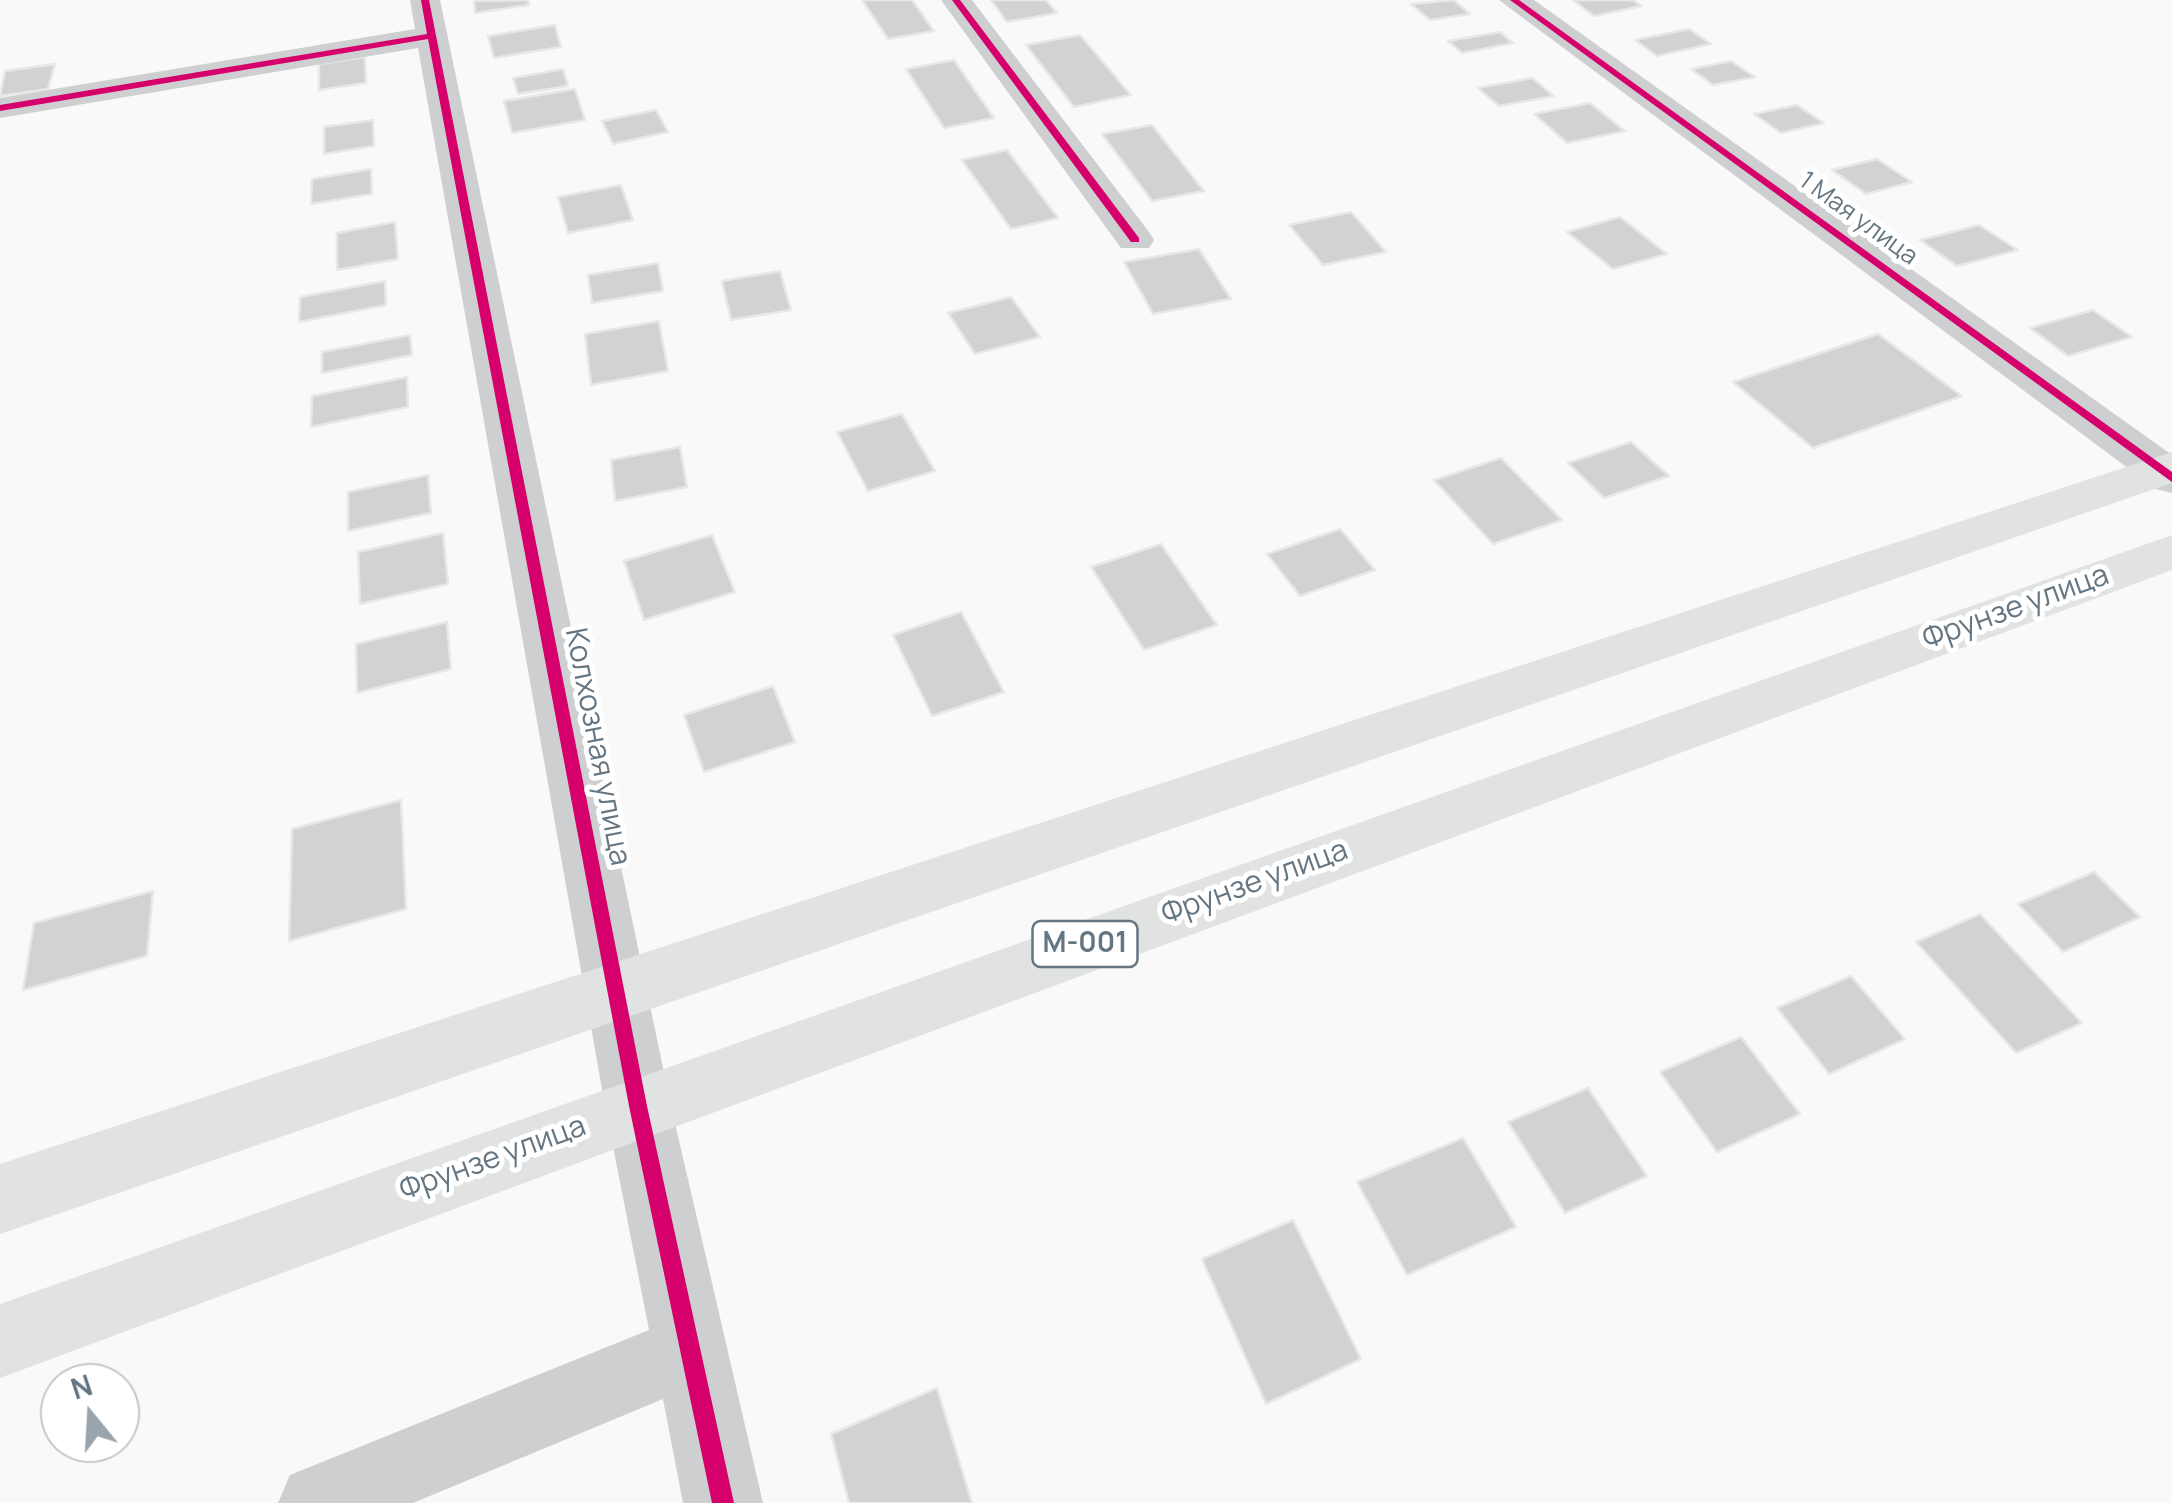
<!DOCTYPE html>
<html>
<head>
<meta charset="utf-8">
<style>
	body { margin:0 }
	#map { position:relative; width:2172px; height:1503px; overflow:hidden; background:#f9f9f9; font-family:Manrope,sans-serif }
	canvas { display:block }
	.north { position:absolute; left:40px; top:1363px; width:100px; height:100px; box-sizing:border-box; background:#fff; border:2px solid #c1c8cd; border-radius:50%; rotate:342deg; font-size:28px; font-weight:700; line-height:40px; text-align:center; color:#657683 }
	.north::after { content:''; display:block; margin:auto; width:35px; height:45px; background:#99a4ac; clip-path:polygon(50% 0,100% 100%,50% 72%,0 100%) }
</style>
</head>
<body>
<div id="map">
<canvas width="2172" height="1503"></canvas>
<div class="north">N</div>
</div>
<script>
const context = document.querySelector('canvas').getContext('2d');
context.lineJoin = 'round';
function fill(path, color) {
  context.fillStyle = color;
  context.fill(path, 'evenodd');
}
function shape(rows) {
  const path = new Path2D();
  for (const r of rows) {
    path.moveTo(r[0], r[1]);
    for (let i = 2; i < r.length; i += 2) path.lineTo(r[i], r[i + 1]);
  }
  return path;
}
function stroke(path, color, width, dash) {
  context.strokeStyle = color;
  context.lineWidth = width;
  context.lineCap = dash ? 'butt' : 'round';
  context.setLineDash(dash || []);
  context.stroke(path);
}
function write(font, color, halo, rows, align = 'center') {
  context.font = font + ' Manrope,sans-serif';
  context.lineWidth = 10;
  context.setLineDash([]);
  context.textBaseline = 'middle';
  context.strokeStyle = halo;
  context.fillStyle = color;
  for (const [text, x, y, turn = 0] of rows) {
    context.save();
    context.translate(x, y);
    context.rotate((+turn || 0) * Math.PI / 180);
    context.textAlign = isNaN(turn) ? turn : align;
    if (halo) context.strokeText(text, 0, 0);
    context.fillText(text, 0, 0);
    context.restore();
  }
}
const building = shape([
	[528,0,529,5,475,13,474,1,528,0],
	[862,0,912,0,934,31,888,39,862,0],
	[991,0,1046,0,1057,13,1007,22,991,0],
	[1454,0,1470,14,1430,20,1411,4,1454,0],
	[1573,0,1633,0,1642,6,1594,16,1573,0],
	[555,25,561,47,494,58,488,36,555,25],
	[1689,29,1711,44,1657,56,1635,40,1689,29],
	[1500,32,1513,43,1462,53,1448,41,1500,32],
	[1080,35,1131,95,1074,107,1026,45,1080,35],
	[365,57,366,83,319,90,319,64,365,57],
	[954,60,994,118,944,128,906,69,954,60],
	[1731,61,1755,77,1713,85,1691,69,1731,61],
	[55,64,48,89,0,96,5,71,55,64],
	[563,69,568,86,518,94,513,78,563,69],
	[1532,78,1554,96,1499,106,1478,88,1532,78],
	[575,89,585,120,512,133,504,101,575,89],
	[1590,103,1625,131,1567,143,1534,114,1590,103],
	[1797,105,1824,123,1781,133,1754,114,1797,105],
	[656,110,668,132,613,144,602,121,656,110],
	[373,120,374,146,324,154,324,127,373,120],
	[1152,125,1204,191,1152,201,1102,134,1152,125],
	[1007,150,1058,218,1011,229,962,160,1007,150],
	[1877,159,1912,182,1866,194,1832,170,1877,159],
	[371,169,372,194,311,204,312,179,371,169],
	[621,185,633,220,568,233,558,197,621,185],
	[1351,212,1386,252,1323,265,1289,225,1351,212],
	[1620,217,1667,254,1613,269,1567,232,1620,217],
	[395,222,398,259,337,270,337,233,395,222],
	[1979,225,2018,250,1957,266,1920,240,1979,225],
	[1199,249,1231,299,1153,314,1124,262,1199,249],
	[658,263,663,291,592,303,588,275,658,263],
	[780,271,791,310,731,320,722,281,780,271],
	[385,281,386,305,299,322,300,297,385,281],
	[1011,297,1040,337,975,354,948,313,1011,297],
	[2093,310,2132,337,2068,356,2030,328,2093,310],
	[659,321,668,371,591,385,585,334,659,321],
	[1878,334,1962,396,1813,448,1733,382,1878,334],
	[410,335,412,355,322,373,322,352,410,335],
	[407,377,408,407,311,427,312,396,407,377],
	[902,414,935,471,868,491,837,432,902,414],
	[1631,442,1669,476,1604,498,1568,463,1631,442],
	[680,447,687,487,615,501,611,460,680,447],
	[1501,458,1562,520,1493,544,1434,480,1501,458],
	[428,475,431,513,348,531,348,492,428,475],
	[1340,529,1375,570,1300,596,1267,554,1340,529],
	[443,533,448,584,360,604,358,552,443,533],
	[712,535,735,592,644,620,624,561,712,535],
	[1161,544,1217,625,1144,650,1091,567,1161,544],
	[961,612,1004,692,932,716,893,635,961,612],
	[447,622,451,669,357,693,356,644,447,622],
	[773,686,795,742,704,772,684,715,773,686],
	[401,800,406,909,289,941,292,829,401,800],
	[2094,872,2140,917,2063,952,2018,904,2094,872],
	[153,891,147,956,23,990,34,923,153,891],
	[1980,914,2082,1023,2016,1053,1916,942,1980,914],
	[1851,976,1905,1039,1829,1074,1777,1008,1851,976],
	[1741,1037,1800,1114,1717,1152,1660,1072,1741,1037],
	[1588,1088,1647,1176,1565,1213,1508,1122,1588,1088],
	[1463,1138,1516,1227,1407,1275,1357,1182,1463,1138],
	[1293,1220,1361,1359,1266,1404,1202,1259,1293,1220],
	[937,1388,972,1503,849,1503,831,1434,937,1388]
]);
const minor = shape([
	[410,0,440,0,671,1106,763,1503,683,1503,663,1399,413,1503,278,1503,290,1475,649,1330,605,1106,418,48,0,118,0,98,415,29,410,0],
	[941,0,972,0,1149,232,1154,240,1149,248,1121,248,941,0],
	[1499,0,1534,0,2172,455,2172,493,2156,489,1499,0]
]);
const major = shape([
	[2172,452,2172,483,0,1234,0,1164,2172,452],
	[2172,535,2172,570,0,1378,0,1304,2172,535]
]);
const cycleway = shape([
	[421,0,429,0,647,1106,734,1503,712,1503,629,1106,428,39,0,111,0,105,427,34,421,0],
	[952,0,960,0,1139,238,1139,242,1131,242,952,0],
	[1510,0,1519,0,2172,472,2172,482,1510,0]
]);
const farStreetnames = [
	["1 Мая улица",1858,219,36]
];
const shields = [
	[1085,944,105]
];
const shieldNames = [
	["M-001",1085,944]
];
const streetNames = [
	["Фрунзе улица",2016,608,-20],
	["Колхозная улица",597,747,79],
	["Фрунзе улица",1255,883,-20],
	["Фрунзе улица",493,1159,-20]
];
fill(building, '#d0d2d3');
stroke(building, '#e8e8e8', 2.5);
fill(minor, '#cecfd0');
fill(major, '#e1e2e2');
fill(cycleway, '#d6006c');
write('25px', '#657683', '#fff', farStreetnames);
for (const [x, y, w] of shields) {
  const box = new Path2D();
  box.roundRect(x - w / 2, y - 23, w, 46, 8);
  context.fillStyle = '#fff';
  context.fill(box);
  stroke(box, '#657683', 2.5);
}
write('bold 28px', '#657683', null, shieldNames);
write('30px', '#657683', '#fff', streetNames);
</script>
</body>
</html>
